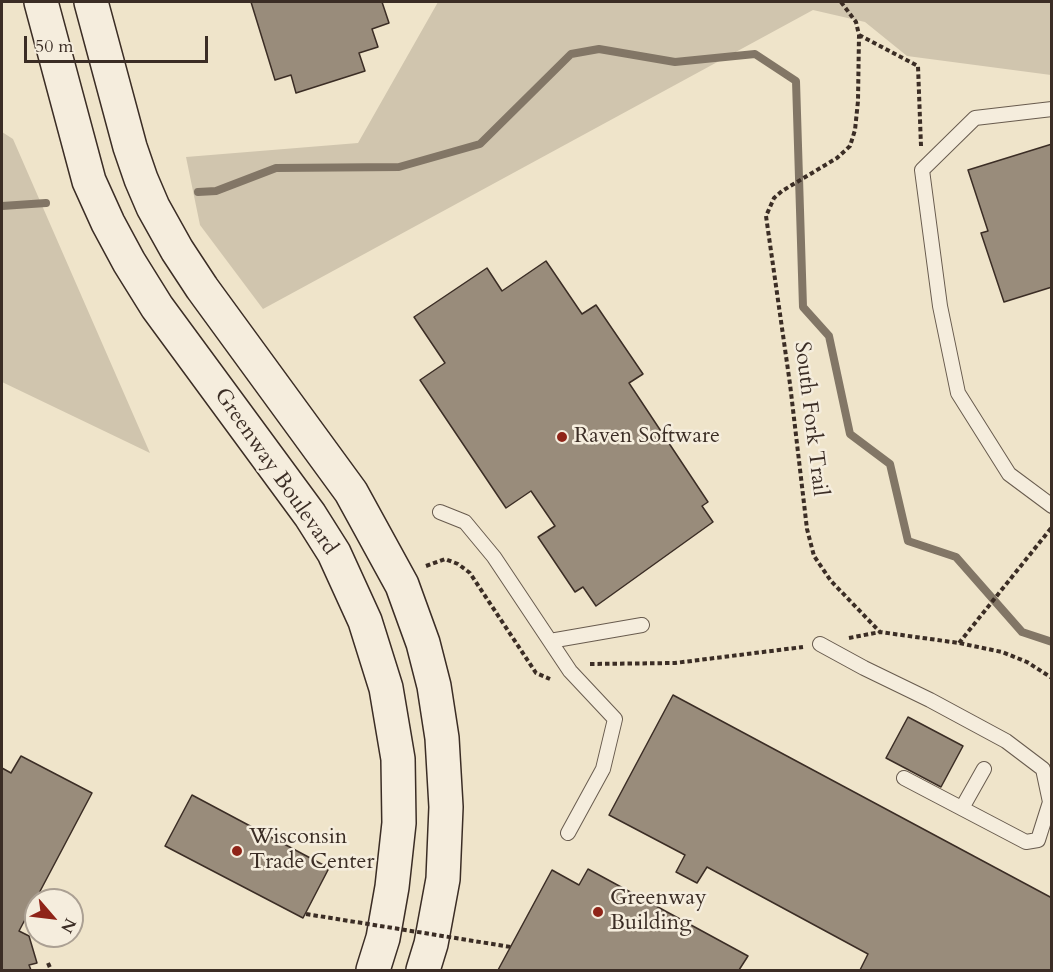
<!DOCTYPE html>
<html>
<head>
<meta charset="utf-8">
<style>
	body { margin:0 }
	#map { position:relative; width:1053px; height:972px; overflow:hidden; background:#efe4ca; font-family:Cardo,serif }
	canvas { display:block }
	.frame { position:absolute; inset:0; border:3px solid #3b2d25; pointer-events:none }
	.north { position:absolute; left:24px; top:888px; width:60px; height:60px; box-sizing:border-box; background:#f5eddd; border:2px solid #aba093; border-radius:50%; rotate:118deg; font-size:16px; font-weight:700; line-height:24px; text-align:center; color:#3b2d25 }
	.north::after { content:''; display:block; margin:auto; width:21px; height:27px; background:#8f2418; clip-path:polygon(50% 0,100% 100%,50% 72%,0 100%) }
	.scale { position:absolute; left:24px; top:36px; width:184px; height:27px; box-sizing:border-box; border:3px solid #3b2d25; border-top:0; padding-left:8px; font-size:18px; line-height:21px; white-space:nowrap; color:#3b2d25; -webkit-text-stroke:4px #f5eddd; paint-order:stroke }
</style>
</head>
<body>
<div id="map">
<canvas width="1053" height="972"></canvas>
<div class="frame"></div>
<div class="north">N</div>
<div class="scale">50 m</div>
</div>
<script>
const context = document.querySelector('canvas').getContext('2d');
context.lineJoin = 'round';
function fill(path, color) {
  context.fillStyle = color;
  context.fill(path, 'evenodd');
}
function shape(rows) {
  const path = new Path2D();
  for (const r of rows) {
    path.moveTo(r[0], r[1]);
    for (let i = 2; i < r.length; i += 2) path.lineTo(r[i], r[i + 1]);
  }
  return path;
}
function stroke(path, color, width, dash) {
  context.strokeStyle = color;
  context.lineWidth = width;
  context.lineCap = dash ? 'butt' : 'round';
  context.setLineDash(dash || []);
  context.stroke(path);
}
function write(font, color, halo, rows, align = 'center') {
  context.font = font + ' Cardo,serif';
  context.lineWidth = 5;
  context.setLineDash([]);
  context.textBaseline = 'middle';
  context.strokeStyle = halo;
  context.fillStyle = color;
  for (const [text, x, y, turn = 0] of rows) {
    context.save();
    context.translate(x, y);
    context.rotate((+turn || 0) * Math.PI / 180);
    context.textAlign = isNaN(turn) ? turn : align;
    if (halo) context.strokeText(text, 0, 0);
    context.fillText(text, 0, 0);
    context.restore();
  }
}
const green = shape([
	[438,2,1051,2,1051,75,907,56,865,22,813,10,263,309,200,225,186,157,358,143],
	[2,132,13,139,150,453,2,382]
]);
const stream = shape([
	[198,192,216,191,276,168,399,167,480,144,571,54,599,49,675,62,755,54,796,81,803,307,829,336,850,434,890,464,908,541,956,557,1022,632,1052,642],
	[2,206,46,203]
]);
const building = shape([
	[251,2,382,2,389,23,372,29,378,47,359,53,365,71,296,93,291,75,275,80,251,2],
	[1052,144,1052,287,1004,302,981,233,988,231,968,170,1052,144],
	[546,261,582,314,596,305,643,374,629,383,708,502,702,506,713,522,596,606,583,587,575,592,538,537,555,526,531,491,506,508,420,380,445,363,414,317,487,268,502,291,546,261],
	[673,695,1052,898,1052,970,860,970,868,954,707,867,697,883,676,872,685,855,609,815,673,695],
	[908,717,963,746,941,787,886,758,908,717],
	[21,756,92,793,19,931,29,936,37,963,29,965,31,970,2,970,2,768,11,773,21,756],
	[192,795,329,868,303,918,165,846,192,795],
	[588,869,748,956,739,970,498,970,552,870,579,885,588,869]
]);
const path = shape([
	[841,2,856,22,859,35,858,101,855,130,850,146,837,158,782,191,774,198,766,216,790,384,807,529,814,556,831,581,880,632,959,643,1002,652,1027,662,1052,678],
	[859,35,918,66,921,146],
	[426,566,445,559,458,564,470,573,536,673,550,679],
	[849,638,880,632],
	[959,643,1052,527],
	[590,664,675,663,803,647],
	[48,963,51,970]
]);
const lane = shape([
	[1052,109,975,118,922,170,940,306,958,393,1009,474,1052,506],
	[440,512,465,522,494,557,550,641,642,625],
	[550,641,570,671,615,719,603,769,568,833],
	[820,644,864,668,930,700,1006,741,1043,769,1050,802,1038,840,1026,842,904,778],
	[962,808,984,769]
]);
const secondary = shape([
	[41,2,89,181,108,223,129,262,157,307,310,515,334,553,365,621,386,688,398,759,399,823,392,887,383,938,373,970],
	[91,2,130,147,141,179,153,207,177,250,202,288,351,492,402,585,423,643,434,686,442,738,446,807,443,879,431,944,423,970]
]);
const pathBridge = shape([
	[306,914,511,947]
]);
const markers = [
	[562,437,6,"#8f2418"],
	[237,851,6,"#8f2418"],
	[598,912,6,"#8f2418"]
];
const streetNames = [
	["South Fork Trail",810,419,83],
	["Greenway Boulevard",275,472,55]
];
const poiNames = [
	["Raven Software",574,437],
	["Wisconsin",249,838],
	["Trade Center",249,863],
	["Greenway",610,899],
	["Building",610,924]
];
fill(green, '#d0c5ae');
stroke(stream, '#827666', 8);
fill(building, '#998c7b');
stroke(building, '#3b2d25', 1.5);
stroke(lane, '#685b4e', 16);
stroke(secondary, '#3b2d25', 36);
stroke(path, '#3b2d25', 4, [4.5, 3]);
stroke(lane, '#f5eddd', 14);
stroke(secondary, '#f5eddd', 33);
stroke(pathBridge, '#3b2d25', 4, [4.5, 3]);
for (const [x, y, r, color] of markers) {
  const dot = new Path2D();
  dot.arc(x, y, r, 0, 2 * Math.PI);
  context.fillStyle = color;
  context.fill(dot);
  stroke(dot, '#f5eddd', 2);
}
write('22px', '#3b2d25', '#f5eddd', streetNames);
write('22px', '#3b2d25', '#f5eddd', poiNames, 'left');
</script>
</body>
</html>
